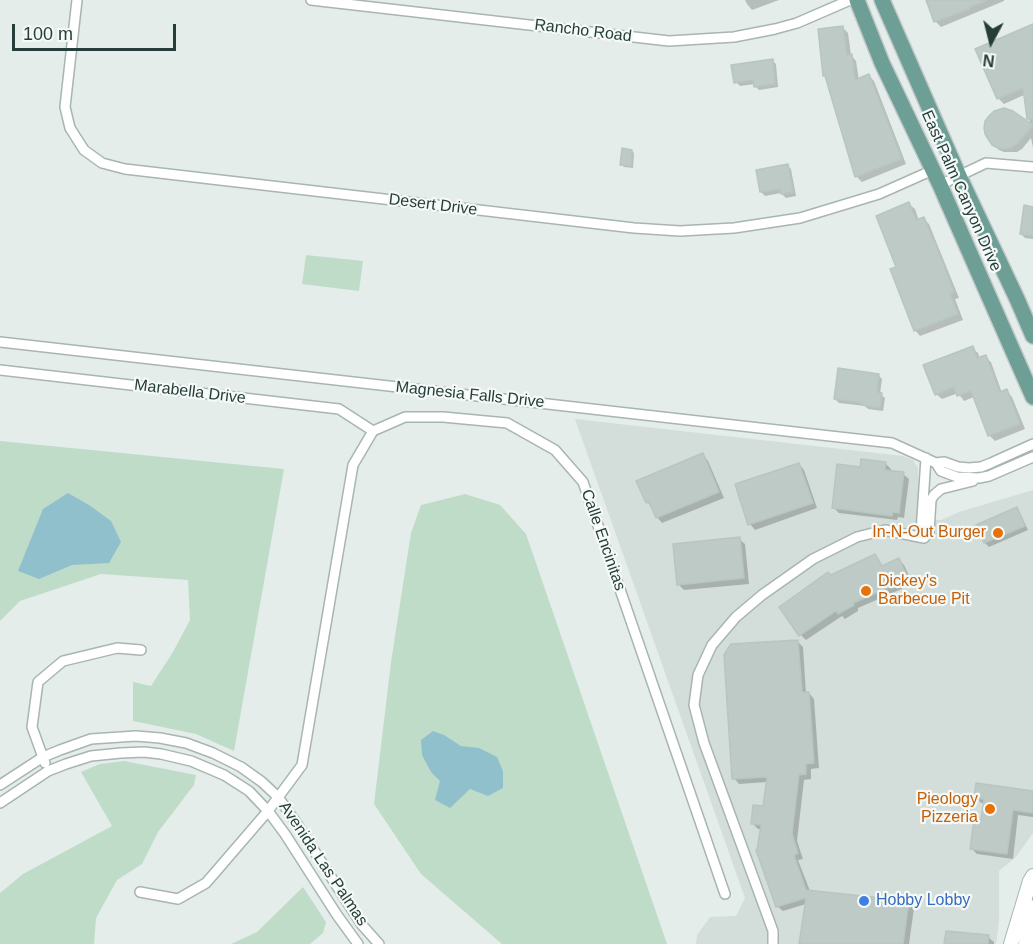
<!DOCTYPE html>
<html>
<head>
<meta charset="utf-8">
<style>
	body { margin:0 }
	#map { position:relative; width:1033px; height:944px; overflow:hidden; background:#e5edea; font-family:Arial,sans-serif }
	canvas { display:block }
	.north { position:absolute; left:961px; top:12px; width:60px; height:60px; -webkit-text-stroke:4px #f5f9f8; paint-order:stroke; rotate:187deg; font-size:16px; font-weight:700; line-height:24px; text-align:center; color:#253e39 }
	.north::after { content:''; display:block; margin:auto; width:21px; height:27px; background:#253e39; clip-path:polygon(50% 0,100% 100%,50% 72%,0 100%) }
	.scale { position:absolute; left:12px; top:24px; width:164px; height:27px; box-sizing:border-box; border:3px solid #253e39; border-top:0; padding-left:8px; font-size:18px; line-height:21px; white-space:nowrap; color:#253e39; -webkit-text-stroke:4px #f5f9f8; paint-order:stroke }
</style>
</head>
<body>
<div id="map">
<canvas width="1033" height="944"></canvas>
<div class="north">N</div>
<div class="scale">100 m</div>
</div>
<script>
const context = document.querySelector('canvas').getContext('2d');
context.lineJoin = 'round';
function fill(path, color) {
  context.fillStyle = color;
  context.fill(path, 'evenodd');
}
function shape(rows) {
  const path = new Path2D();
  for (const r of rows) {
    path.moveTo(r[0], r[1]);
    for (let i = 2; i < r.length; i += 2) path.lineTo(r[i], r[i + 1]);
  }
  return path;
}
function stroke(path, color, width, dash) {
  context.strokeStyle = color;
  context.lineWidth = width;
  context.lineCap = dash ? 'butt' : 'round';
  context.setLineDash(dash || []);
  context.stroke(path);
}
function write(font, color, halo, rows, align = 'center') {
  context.font = font + ' Arial,sans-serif';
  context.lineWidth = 4.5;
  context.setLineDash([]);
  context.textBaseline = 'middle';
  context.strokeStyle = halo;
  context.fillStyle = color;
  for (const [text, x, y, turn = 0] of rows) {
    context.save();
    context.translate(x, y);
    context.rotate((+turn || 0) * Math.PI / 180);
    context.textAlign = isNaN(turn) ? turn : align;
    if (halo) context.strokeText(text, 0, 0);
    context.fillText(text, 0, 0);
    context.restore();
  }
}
const built = shape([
	[575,419,903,456,913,460,918,468,918,519,941,520,959,512,1033,490,1033,833,1016,857,999,871,999,922,996,944,696,944,697,935,710,917,736,916,745,898]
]);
const green = shape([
	[306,255,363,261,359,291,302,284],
	[0,441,284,469,234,751,196,734,133,721,133,682,151,686,173,652,190,620,188,580,101,574,20,601,0,621],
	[465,494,500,505,526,534,667,944,502,944,421,874,374,804,391,662,411,533,421,505],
	[124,761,196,775,194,785,158,832,142,864,117,880,96,918,94,944,0,944,0,893,23,874,112,826,81,772,100,764],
	[303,887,326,922,323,933,310,944,231,944,257,932]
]);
const water = shape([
	[68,493,89,505,111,521,121,542,109,563,72,565,39,579,18,571,43,509],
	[433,731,444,735,461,746,479,748,497,757,503,771,503,788,488,796,470,789,450,808,435,800,440,781,431,772,422,755,421,740]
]);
const shadow = shape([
	[745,0,779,0,752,10,747,4],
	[927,0,1004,0,1004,1,941,27,936,22],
	[1033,26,1033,91,1004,104,998,98],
	[843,28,848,33,851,55,856,61,859,80,869,76,874,81,906,164,862,182,857,177,827,78],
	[772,60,776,64,778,87,759,90,755,86,755,84,740,86,736,82],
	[1026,98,1033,98,1033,148,1031,138,1022,149,1017,152,1004,152,999,150,993,144,1030,125],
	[632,151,634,153,633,168,624,167,622,165],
	[787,165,791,169,796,196,786,198,781,193,765,196,761,192],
	[909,204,915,209,919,221,924,219,929,224,959,298,955,299,963,320,920,336,915,330,898,268],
	[1033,208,1033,239,1025,238,1021,234],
	[972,348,978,353,980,359,985,357,991,362,1002,393,1007,391,1012,397,1025,429,995,441,989,435,974,397,964,401,958,393,942,399,936,394],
	[878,375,882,379,880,394,885,398,883,411,868,409,865,406,839,403,835,399],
	[703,455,708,461,724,498,662,523,657,517,653,508,647,502],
	[885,463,891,469,890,472,903,474,909,479,904,518,898,517,897,520,839,513,833,507],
	[799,464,804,470,817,508,755,530,750,524],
	[1016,509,1020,513,1028,530,989,547,985,543],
	[739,539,745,544,749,584,684,590,679,585],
	[875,556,883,567,899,560,904,565,913,584,858,608,858,611,845,619,842,616,806,640,801,635,782,608,831,577],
	[798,642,803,647,806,694,809,693,814,699,819,768,811,769,811,779,804,780,797,841,803,859,798,860,810,891,908,903,914,908,909,944,801,944,806,904,783,911,777,906,762,829,758,829,752,823,764,807,767,782,739,784,734,778],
	[1033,792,1033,817,1018,815,1013,859,977,854,972,849,983,822,985,803,981,803,976,797],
	[988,937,994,942,994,944,946,944]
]);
const building = shape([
	[926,0,986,0,986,1,969,7,970,9,934,22,926,0],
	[1033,24,1033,119,1027,119,1023,88,997,99,975,49,1033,24],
	[843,26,847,55,852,54,855,80,869,74,902,159,855,177,825,76,823,76,818,29,843,26],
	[773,59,775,84,754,87,753,80,734,83,731,65,773,59],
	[1004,108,1013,111,1033,125,1017,144,1011,148,1005,149,998,148,992,145,985,134,984,128,985,121,989,116,994,111,1004,108],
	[622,148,632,150,631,166,620,165,622,148],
	[788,164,793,192,781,194,780,189,760,192,756,170,788,164],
	[909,202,916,220,924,217,933,239,934,239,954,292,950,294,958,314,914,331,890,269,896,267,876,216,909,202],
	[1024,205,1033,207,1033,236,1020,234,1024,205],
	[973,346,977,358,986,355,1000,392,1007,389,1020,424,988,436,971,391,957,396,954,387,935,395,923,365,973,346],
	[838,368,879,374,877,392,882,393,880,408,862,405,862,403,834,399,838,368],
	[703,453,719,492,656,518,649,502,646,503,636,481,703,453],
	[861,459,886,462,885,470,904,472,899,513,893,512,892,516,832,508,837,464,860,467,861,459],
	[799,463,813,503,748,525,735,484,799,463],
	[1017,507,1025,526,984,543,976,525,1017,507],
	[740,537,744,578,677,585,673,544,740,537],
	[875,554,882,566,899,558,908,579,853,603,854,605,838,614,836,611,799,636,779,607,828,572,831,575,875,554],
	[798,640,802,692,809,692,814,763,806,764,806,774,799,775,792,834,798,853,794,855,806,890,909,901,903,944,799,944,806,898,776,907,756,850,757,850,761,825,751,824,753,805,763,806,767,777,732,779,724,655,731,644,798,640],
	[976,783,1033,791,1033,813,1013,810,1007,854,970,849,974,819,981,820,984,799,974,798,976,783],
	[946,931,989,935,988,944,944,944,946,931]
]);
const street = shape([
	[77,0,65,107,70,128,84,150,102,163,125,169,634,228,680,231,734,228,800,218,879,194,933,170],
	[311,0,669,41,734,37,775,29,797,23,850,0],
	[940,185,986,163,1033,167],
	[0,342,892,443,936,463,944,462,958,467,969,468,981,467,991,463,1033,444],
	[0,370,339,409,373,431],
	[936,463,941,471,957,477,979,478,989,476,1033,457],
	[924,538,929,532,931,500,934,495,941,489,973,481],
	[924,538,921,532,926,458],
	[45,763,32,727,38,682,63,661,117,648,141,650],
	[0,785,43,757,60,750,91,739,136,736,160,738,186,743,213,753,241,767,262,782,278,797,295,821,362,925,379,944],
	[0,803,48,771,66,764,91,756,121,753,144,752,161,754,191,761,224,775,249,791,268,811,285,834,337,915,358,944],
	[140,892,178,899,206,883,268,811,302,765,353,465,373,431,405,417,443,417,507,423,555,450,583,482,725,894],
	[773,944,773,931,704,743,694,705,698,675,712,645,736,617,762,595,813,559,857,537,885,530,924,538]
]);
const secondary = shape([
	[1024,901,1031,910,1031,915,1026,944],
	[1011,944,1030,881,1033,876]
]);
const primary = shape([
	[857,0,882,63,940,185,1033,397],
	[882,0,959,176,1017,299,1033,336]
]);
const markers = [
	[998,533,6,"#e8710a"],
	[866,591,6,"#e8710a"],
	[990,809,6,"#e8710a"],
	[864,901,6,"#3f7fe0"]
];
const streetNames = [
	["Rancho Road",583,31,7],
	["East Palm Canyon Drive",961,191,66],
	["Desert Drive",433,205,7],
	["Marabella Drive",190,392,7],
	["Magnesia Falls Drive",470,395,6],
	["Calle Encinitas",603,540,71],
	["Avenida Las Palmas",323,864,56]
];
const foodNames = [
	["In-N-Out Burger",986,533],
	["Dickey's",878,582,"left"],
	["Barbecue Pit",878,600,"left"],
	["Pieology",978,800],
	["Pizzeria",978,818]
];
const shopNames = [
	["Hobby Lobby",876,901]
];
fill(built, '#d3ddd9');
fill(green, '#bfdcc9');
fill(water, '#91c0cd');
fill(shadow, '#0003');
fill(building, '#bdcac6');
stroke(building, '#b7c6c1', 1.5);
stroke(street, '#a8b5b1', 12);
stroke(secondary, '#a4b8b2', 16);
stroke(primary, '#c2c9c8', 18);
stroke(street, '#fff', 9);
stroke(secondary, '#fff', 14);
stroke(primary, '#6d9f96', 15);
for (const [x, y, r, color] of markers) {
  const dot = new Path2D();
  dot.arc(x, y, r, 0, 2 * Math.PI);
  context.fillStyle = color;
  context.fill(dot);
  stroke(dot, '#f5f9f8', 2);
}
write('16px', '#253e39', '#f5f9f8', streetNames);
write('16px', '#c56008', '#f5f9f8', foodNames, 'right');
write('16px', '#366cbe', '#f5f9f8', shopNames, 'left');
</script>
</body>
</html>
